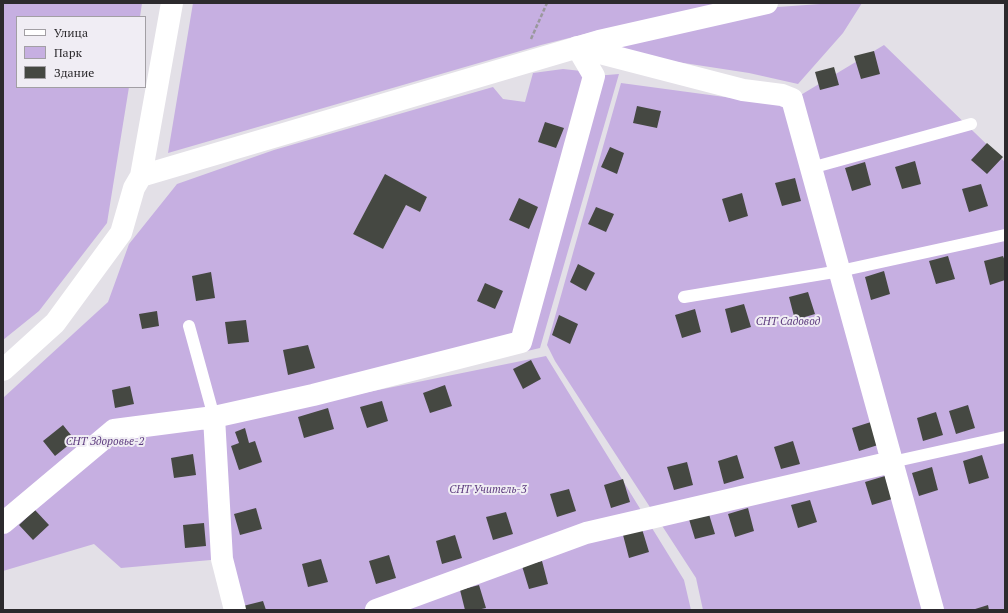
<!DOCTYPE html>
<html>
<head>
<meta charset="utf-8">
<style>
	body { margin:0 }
	#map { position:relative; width:1008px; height:613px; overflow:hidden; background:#e3e0e7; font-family:"PT Serif",serif }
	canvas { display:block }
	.frame { position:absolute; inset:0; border:4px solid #2c2a2d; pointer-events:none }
	.legend { position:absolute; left:16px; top:16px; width:130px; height:72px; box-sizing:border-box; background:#f0edf4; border:1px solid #a29fa4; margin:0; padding:5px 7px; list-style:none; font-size:12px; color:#2c2a2d }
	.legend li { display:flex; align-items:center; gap:8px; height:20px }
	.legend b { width:20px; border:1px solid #a29fa4 }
</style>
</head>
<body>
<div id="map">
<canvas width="1008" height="613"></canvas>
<div class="frame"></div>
<ul class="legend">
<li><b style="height:5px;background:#fff"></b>Улица</li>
<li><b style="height:11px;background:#c6afe1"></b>Парк</li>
<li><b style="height:11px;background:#454842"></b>Здание</li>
</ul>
</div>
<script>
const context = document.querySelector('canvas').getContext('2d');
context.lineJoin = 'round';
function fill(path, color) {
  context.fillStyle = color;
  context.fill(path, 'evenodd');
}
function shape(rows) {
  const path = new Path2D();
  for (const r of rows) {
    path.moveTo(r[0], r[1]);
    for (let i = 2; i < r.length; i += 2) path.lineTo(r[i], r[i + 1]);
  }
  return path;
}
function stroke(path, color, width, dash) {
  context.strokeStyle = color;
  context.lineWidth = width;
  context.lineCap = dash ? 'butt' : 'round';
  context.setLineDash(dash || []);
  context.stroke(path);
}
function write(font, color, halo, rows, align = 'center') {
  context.font = font + ' "PT Serif",serif';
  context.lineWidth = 4;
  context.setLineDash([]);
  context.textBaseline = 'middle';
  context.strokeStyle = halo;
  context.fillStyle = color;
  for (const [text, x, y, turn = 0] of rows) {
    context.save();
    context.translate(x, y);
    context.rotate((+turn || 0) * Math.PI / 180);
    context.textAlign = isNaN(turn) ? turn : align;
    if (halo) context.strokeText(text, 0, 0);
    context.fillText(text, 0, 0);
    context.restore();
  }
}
const green = shape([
	[3,3,142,3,140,17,17,17,17,87,129,87,107,223,39,311,3,340],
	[193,3,743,3,593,32,541,45,168,153],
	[834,3,862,3,843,33,798,84,749,73,612,52,606,46,778,7],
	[884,45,1005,162,1005,610,703,610,696,578,555,361,547,345,621,83,784,105],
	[563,69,600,73,595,76,619,74,540,348,250,416,546,356,684,580,691,610,239,610,222,559,121,568,94,544,3,571,3,398,108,302,129,244,177,184,274,150,493,87,503,99,525,102,533,73],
	[385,175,427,197,420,212,406,205,383,249,353,234]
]);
const building = shape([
	[874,51,880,74,861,79,854,56],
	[834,67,839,85,820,90,815,72],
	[637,106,661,111,657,128,633,123],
	[545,122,564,128,556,148,538,142],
	[987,143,1003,157,987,174,971,160],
	[610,147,624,153,617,174,601,167],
	[915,161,921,184,902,189,895,167],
	[865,162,871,185,852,191,845,168],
	[385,174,427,197,420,212,406,205,383,249,353,234],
	[795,178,801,201,782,206,775,183],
	[981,184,988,206,969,212,962,189],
	[742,193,748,216,729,222,722,199],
	[519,198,538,207,529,229,509,220],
	[596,207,614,214,606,232,588,224],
	[948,256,955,279,936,284,929,261],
	[1003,256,1005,261,1005,280,990,285,984,261],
	[578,264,595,273,586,291,570,282],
	[884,271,890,294,871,300,865,277],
	[211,272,215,298,196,301,192,276],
	[485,283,503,291,495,309,477,301],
	[808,292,815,314,795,320,789,297],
	[744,304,751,327,731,333,725,309],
	[695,309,701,332,682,338,675,315],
	[157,311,159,326,142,329,139,314],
	[559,315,578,324,570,344,552,335],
	[246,320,249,342,228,344,225,322],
	[308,345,315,368,288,375,283,350],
	[531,360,541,379,523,389,513,369],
	[445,385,452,406,430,413,423,393],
	[130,386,134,404,115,408,112,390],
	[382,401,388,421,367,428,360,407],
	[968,405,975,428,956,434,949,411],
	[328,408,334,429,304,438,298,417],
	[936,412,943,435,923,441,917,418],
	[871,422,878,445,859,451,852,428],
	[63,425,75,440,55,456,43,441],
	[245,428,249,443,255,441,262,462,239,470,231,446,239,443,235,432],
	[793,441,800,464,781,469,774,447],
	[193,454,196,475,174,478,171,458],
	[737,455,744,478,724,484,718,461],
	[982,455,989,478,969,484,963,461],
	[687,462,693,485,674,490,667,467],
	[932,467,938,490,919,496,912,473],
	[885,476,892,499,872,505,865,482],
	[623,479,630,502,611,508,604,485],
	[569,489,576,511,557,517,550,494],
	[810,500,817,522,798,528,791,505],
	[256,508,262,529,240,535,234,514],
	[748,508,754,531,735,537,728,514],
	[35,510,49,525,33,540,19,525],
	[708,511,715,534,695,539,688,516],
	[506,512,513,534,493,540,486,517],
	[204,523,206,546,185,548,183,525],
	[642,529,649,552,629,558,623,535],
	[455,535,462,558,442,564,436,541],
	[389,555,396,578,376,584,369,561],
	[321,559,328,582,308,587,302,564],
	[542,561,548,584,529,589,522,566],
	[479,585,486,608,477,610,465,610,460,590],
	[263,601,266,610,245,610,243,606],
	[988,605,989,610,972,610]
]);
const path = shape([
	[531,39,547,3]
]);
const lane = shape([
	[811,168,971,124],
	[684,297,840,271,1005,235],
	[189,326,214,417],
	[892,462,1005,437]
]);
const street = shape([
	[577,47,743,90,782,95,792,99,933,610],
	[141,176,599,41,767,3],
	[3,370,55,323,121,233,134,188,141,176,172,3],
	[214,417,222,559,235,610],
	[3,523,114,430,214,417,313,395,521,342,594,76,577,47],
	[376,610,586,533,892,462]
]);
const parkNames = [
	["СНТ Садовод",788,322],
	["СНТ Здоровье-2",105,442],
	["СНТ Учитель-3",488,490]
];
fill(green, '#c6afe1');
fill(building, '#454842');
stroke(path, '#9a989d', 2.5, [4, 2]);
stroke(lane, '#fff', 12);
stroke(street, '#fff', 22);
write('italic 11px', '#5e3d7f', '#f0edf4', parkNames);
</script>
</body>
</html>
